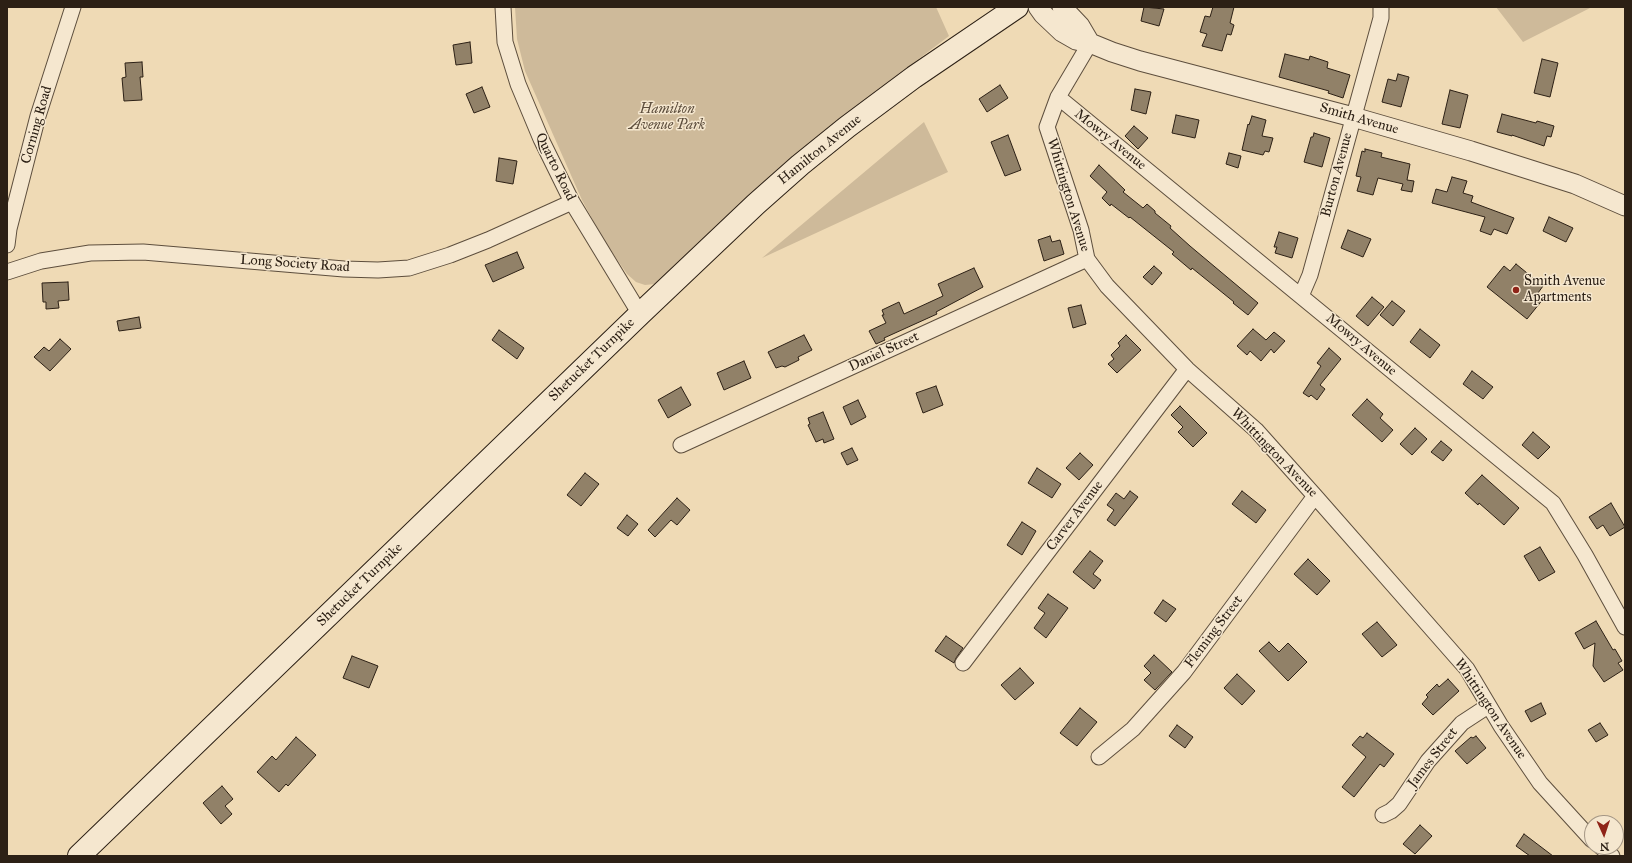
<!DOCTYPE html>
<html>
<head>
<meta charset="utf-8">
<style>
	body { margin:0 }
	#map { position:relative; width:1632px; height:863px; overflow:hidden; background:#efdab5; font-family:"IM FELL Great Primer",serif }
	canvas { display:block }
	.frame { position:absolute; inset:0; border:8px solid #2c2015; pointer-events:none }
	.north { position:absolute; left:1584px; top:815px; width:40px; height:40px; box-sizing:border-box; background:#f5e7cf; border:1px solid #a59785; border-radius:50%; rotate:177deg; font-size:11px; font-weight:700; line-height:16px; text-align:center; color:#2c2015 }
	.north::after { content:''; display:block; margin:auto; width:14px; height:18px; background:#8f2418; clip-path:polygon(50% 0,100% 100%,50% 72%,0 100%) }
</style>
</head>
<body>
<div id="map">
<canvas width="1632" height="863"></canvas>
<div class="frame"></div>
<div class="north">N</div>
</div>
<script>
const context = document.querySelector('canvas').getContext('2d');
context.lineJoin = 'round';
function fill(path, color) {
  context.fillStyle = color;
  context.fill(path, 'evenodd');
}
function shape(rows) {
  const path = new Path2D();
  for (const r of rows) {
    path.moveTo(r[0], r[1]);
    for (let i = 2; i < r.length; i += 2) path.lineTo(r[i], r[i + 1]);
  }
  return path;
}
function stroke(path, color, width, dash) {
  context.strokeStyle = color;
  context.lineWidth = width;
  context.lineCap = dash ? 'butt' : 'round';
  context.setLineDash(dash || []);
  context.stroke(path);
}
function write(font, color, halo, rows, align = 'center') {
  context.font = font + ' "IM FELL Great Primer",serif';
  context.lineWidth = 3;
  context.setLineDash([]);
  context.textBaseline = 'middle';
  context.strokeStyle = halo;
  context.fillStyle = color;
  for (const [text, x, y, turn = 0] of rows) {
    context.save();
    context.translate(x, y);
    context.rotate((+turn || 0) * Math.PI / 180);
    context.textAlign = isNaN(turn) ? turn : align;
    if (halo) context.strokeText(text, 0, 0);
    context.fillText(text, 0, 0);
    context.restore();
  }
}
const green = shape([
	[515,7,936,7,949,36,842,117,794,157,661,279,655,284,645,285,636,282,627,274,603,239,582,200,525,71,517,39],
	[1496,7,1592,7,1523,42],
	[924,122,948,172,762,258]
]);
const building = shape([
	[1144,7,1164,9,1159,26,1141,21,1144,7],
	[1213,7,1234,7,1230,23,1234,25,1231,35,1227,34,1222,51,1202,46,1207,34,1200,32,1205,16,1210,17,1213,7],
	[470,42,472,63,456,65,453,45,470,42],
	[1285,54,1309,60,1310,56,1328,62,1327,68,1350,75,1343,98,1328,93,1329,91,1279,77,1285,54],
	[1542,59,1558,63,1550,97,1534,93,1542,59],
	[142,62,143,77,140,77,142,100,124,101,122,78,126,77,125,63,142,62],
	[1398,74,1409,77,1401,107,1382,102,1388,79,1396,81,1398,74],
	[1000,85,1008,98,987,112,979,99,1000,85],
	[482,87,490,107,474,113,466,94,482,87],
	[1135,89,1151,92,1146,114,1131,110,1135,89],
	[1450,90,1468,95,1460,128,1442,124,1450,90],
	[1502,114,1536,123,1537,121,1554,126,1551,137,1547,136,1544,146,1512,135,1512,136,1497,132,1502,114],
	[1176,115,1199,120,1195,138,1172,133,1176,115],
	[1252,116,1266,120,1262,136,1273,138,1269,152,1265,151,1263,155,1242,150,1248,124,1249,125,1252,116],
	[1134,126,1148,138,1138,149,1125,136,1134,126],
	[1314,133,1330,138,1322,167,1304,162,1311,137,1313,137,1314,133],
	[1008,135,1021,170,1005,176,991,142,1008,135],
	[1365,149,1382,153,1381,157,1410,164,1407,180,1414,181,1412,192,1401,190,1403,184,1378,178,1373,195,1357,191,1361,177,1356,176,1362,151,1365,152,1365,149],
	[1229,153,1241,156,1238,168,1226,164,1229,153],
	[499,158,517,161,513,184,496,181,499,158],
	[1099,165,1125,190,1123,192,1143,208,1147,204,1155,211,1155,213,1171,226,1170,228,1190,246,1258,303,1248,315,1233,303,1234,302,1192,268,1191,270,1172,254,1174,252,1130,217,1129,218,1111,204,1110,206,1102,198,1107,192,1090,176,1099,165],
	[1452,177,1467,181,1463,193,1473,196,1471,202,1514,218,1507,234,1494,229,1491,235,1480,231,1485,217,1432,203,1436,189,1447,192,1452,177],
	[1549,217,1573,228,1566,242,1543,231,1549,217],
	[1348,230,1371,239,1363,257,1341,248,1348,230],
	[1279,232,1298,238,1292,258,1275,253,1277,247,1274,247,1279,232],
	[1050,236,1052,242,1060,240,1064,254,1044,261,1038,240,1050,236],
	[517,252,524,268,493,282,485,265,517,252],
	[1516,264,1543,286,1538,293,1544,298,1527,319,1487,287,1504,266,1510,271,1516,264],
	[1154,266,1162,273,1152,285,1143,277,1154,266],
	[974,268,983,287,936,312,937,314,884,338,885,340,876,344,869,331,886,323,882,315,884,315,882,310,899,302,904,314,943,296,938,284,974,268],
	[68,282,69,300,58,301,59,308,46,309,46,302,43,302,42,283,68,282],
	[1372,297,1384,307,1368,326,1356,316,1372,297],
	[1392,301,1405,311,1393,326,1380,315,1392,301],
	[1081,305,1086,324,1073,328,1068,308,1081,305],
	[139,317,141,328,119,331,117,321,139,317],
	[1253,329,1266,340,1274,332,1285,341,1274,353,1271,349,1261,361,1250,351,1247,355,1237,346,1253,329],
	[1420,329,1440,345,1430,358,1410,342,1420,329],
	[499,330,524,348,517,359,492,340,499,330],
	[804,335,812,350,798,357,799,360,785,367,782,366,776,368,768,352,804,335],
	[1126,335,1141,350,1117,373,1108,364,1114,359,1111,355,1120,346,1118,343,1126,335],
	[60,339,71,349,50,371,34,357,44,347,49,351,60,339],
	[1329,348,1341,359,1320,385,1325,389,1317,400,1311,395,1309,397,1303,393,1321,366,1317,363,1329,348],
	[744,361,751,378,724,390,717,373,744,361],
	[1472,371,1493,387,1483,399,1463,384,1472,371],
	[936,386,943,405,923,413,916,393,936,386],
	[681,387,691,405,668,418,658,400,681,387],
	[1367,399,1383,414,1380,418,1393,430,1382,442,1352,415,1367,399],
	[858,400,866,417,851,425,843,407,858,400],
	[1180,406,1207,433,1193,447,1178,432,1183,427,1171,415,1180,406],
	[823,412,834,439,824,443,823,439,816,442,808,425,810,424,808,418,823,412],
	[1415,428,1427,439,1412,455,1400,444,1415,428],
	[1533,432,1550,447,1538,459,1522,445,1533,432],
	[1441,441,1452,450,1443,461,1431,452,1441,441],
	[852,448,858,460,847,465,841,453,852,448],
	[1080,453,1093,465,1079,480,1066,468,1080,453],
	[1037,468,1061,484,1052,498,1028,483,1037,468],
	[585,473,599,484,581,506,567,495,585,473],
	[1482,475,1519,508,1504,525,1479,503,1478,505,1465,493,1482,475],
	[1130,491,1138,497,1115,526,1107,520,1114,510,1107,505,1116,493,1124,499,1130,491],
	[1242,491,1266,510,1256,523,1232,504,1242,491],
	[677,498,690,510,677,525,671,520,655,537,648,530,677,498],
	[1611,503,1625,527,1610,536,1603,525,1597,529,1589,517,1611,503],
	[627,515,638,524,628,536,617,528,627,515],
	[1022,522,1036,531,1022,555,1007,545,1022,522],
	[1540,547,1555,572,1539,581,1524,556,1540,547],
	[1090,551,1103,561,1093,574,1101,580,1094,589,1073,572,1090,551],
	[1308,559,1330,581,1317,595,1294,574,1308,559],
	[1048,594,1068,608,1046,638,1034,628,1045,613,1038,608,1048,594],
	[1163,600,1176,609,1166,622,1154,613,1163,600],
	[1596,621,1613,650,1615,649,1622,661,1618,663,1623,670,1604,682,1593,666,1595,643,1584,649,1575,633,1596,621],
	[1377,622,1397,645,1382,657,1362,634,1377,622],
	[946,636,963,648,956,658,954,663,935,651,946,636],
	[1269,642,1279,652,1288,643,1307,662,1288,681,1259,651,1269,642],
	[1154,655,1172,672,1155,690,1144,680,1151,673,1144,666,1154,655],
	[352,656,378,666,369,688,343,678,352,656],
	[1020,668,1034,683,1015,700,1001,685,1020,668],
	[1237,674,1255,691,1242,705,1224,688,1237,674],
	[1448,679,1459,691,1433,715,1422,704,1428,697,1426,695,1437,684,1439,687,1448,679],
	[1541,703,1546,714,1531,722,1525,711,1541,703],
	[1080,708,1097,722,1077,746,1060,733,1080,708],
	[1600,723,1608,735,1596,742,1588,730,1600,723],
	[1177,725,1193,737,1185,748,1169,736,1177,725],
	[1367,733,1394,754,1384,767,1380,764,1354,797,1342,787,1366,757,1352,745,1360,736,1363,738,1367,733],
	[1476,736,1486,748,1467,764,1455,751,1471,737,1473,738,1476,736],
	[296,737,316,755,288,786,286,784,279,792,257,772,272,756,276,760,296,737],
	[222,786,233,799,225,806,232,814,221,824,203,803,222,786],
	[1420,825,1432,836,1415,854,1403,844,1420,825],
	[1524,834,1553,856,1530,856,1516,846,1524,834]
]);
const minor = shape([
	[503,7,505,42,518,84,541,139,572,202,640,314],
	[1090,43,1058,97,1047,127,1081,230,1087,259,1107,286,1187,369,1256,430,1315,496,1467,669,1501,726,1540,783,1592,840],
	[1058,97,1553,503,1585,555,1625,627],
	[7,245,9,229,38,116,73,7],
	[7,272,41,261,90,253,143,252,344,269,378,270,409,268,450,255,488,240,572,202],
	[1301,296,1310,275,1381,18,1381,7],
	[681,445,1087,259],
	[963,663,1187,369],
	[1099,757,1133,729,1184,672,1315,496],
	[1383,815,1391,811,1399,804,1428,761,1462,723,1488,706],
	[1601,847,1612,856]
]);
const tertiary = shape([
	[1038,7,1043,14,1062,32,1076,40,1090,43,1112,52,1140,61,1353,117,1471,151,1575,184,1625,206],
	[1062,7,1080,26,1090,43]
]);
const secondary = shape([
	[79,856,640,314,756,204,800,165,847,127,914,77,1017,7]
]);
const markers = [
	[1516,290,4,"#8f2418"]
];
const parkNames = [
	["Hamilton",667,110],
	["Avenue Park",667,126]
];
const streetNames = [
	["Smith Avenue",1359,119,16],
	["Corning Road",37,125,-74],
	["Mowry Avenue",1110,140,39],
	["Hamilton Avenue",820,150,-39],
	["Quarto Road",555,167,64],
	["Burton Avenue",1337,175,-75],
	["Whittington Avenue",1068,195,73],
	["Long Society Road",295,264,4],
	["Mowry Avenue",1361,345,40],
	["Daniel Street",884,352,-25],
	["Shetucket Turnpike",592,360,-44],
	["Whittington Avenue",1274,453,46],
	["Carver Avenue",1075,516,-53],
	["Shetucket Turnpike",360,585,-44],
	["Fleming Street",1214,632,-53],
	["Whittington Avenue",1490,709,56],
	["James Street",1433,758,-52]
];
const poiNames = [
	["Smith Avenue",1524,282],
	["Apartments",1524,298]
];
fill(green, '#ceba9a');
fill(building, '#918168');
stroke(building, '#2c2015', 1);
stroke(minor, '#5d4e3d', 17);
stroke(tertiary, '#5d4e3d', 21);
stroke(secondary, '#2c2015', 24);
stroke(minor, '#f5e7cf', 15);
stroke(tertiary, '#f5e7cf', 19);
stroke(secondary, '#f5e7cf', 22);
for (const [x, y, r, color] of markers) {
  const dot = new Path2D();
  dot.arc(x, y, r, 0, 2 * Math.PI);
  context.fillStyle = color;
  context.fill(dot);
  stroke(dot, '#f5e7cf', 1.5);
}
write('italic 14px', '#5d4e3d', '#f5e7cf', parkNames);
write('14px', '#2c2015', '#f5e7cf', streetNames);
write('14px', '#2c2015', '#f5e7cf', poiNames, 'left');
</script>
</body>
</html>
